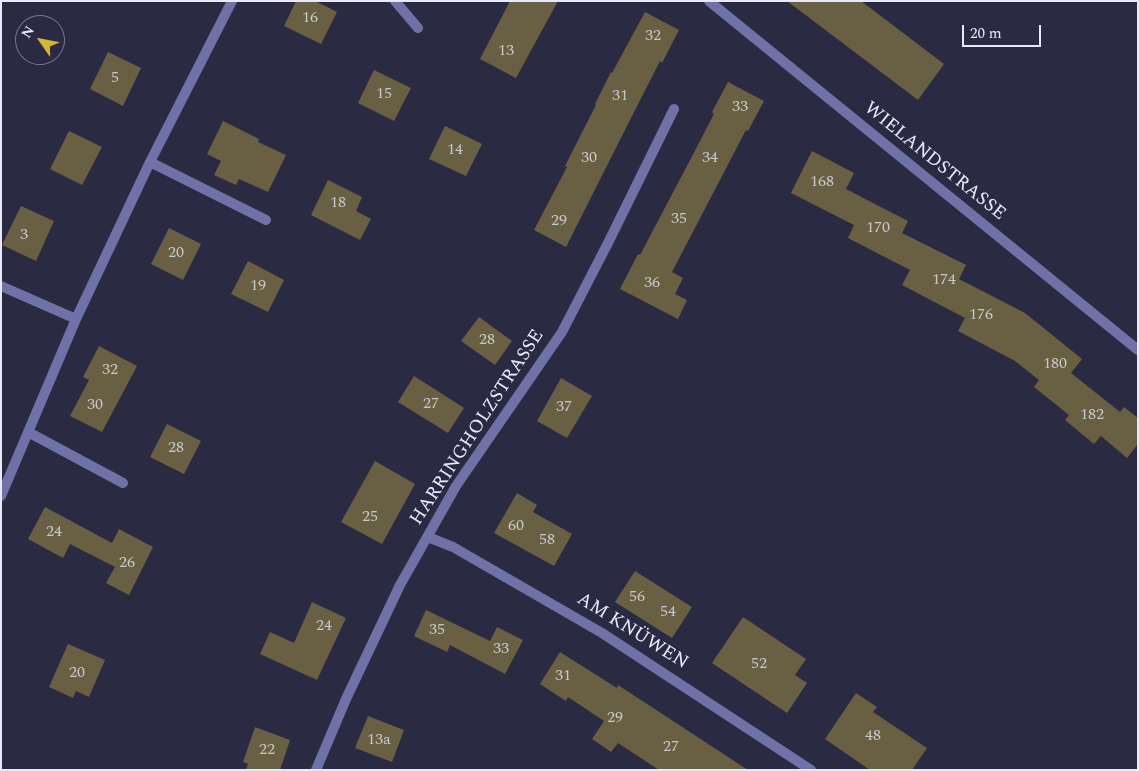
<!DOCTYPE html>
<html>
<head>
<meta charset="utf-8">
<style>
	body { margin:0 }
	#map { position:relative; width:1139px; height:771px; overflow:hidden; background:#2a2a43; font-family:Spectral,serif }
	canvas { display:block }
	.frame { position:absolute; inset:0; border:2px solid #e8e9fa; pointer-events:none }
	.north { position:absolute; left:15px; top:15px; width:50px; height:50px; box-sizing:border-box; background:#2a2a43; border:1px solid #76768c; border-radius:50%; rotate:303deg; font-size:14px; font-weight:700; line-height:20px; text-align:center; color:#e8e9fa }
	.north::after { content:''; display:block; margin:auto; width:18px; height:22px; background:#d5b534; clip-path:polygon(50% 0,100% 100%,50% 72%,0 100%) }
	.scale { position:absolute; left:962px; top:25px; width:79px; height:22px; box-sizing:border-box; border:2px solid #e8e9fa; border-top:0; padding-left:6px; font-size:15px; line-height:18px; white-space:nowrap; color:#e8e9fa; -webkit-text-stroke:4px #2a2a43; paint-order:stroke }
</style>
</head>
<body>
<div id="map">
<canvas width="1139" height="771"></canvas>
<div class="frame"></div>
<div class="north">N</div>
<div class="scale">20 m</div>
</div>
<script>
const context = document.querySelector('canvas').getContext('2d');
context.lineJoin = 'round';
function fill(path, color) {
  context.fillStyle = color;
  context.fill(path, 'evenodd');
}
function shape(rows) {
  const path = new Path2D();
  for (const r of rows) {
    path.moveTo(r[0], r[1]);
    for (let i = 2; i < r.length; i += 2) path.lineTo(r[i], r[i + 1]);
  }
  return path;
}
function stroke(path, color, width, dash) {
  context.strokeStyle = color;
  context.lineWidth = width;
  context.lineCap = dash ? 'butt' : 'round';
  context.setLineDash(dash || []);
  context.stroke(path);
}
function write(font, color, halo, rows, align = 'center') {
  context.font = font + ' Spectral,serif';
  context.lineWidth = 4.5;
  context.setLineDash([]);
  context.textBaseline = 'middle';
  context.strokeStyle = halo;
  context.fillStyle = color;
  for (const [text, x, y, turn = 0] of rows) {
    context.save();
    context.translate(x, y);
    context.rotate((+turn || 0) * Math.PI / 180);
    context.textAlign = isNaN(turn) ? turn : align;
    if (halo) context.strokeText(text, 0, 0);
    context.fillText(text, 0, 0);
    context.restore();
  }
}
const building = shape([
	[296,1,315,1,337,12,321,44,284,26],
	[510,1,558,1,516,78,480,59],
	[787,1,861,1,944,64,918,100],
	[645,12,679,30,662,63,660,61,629,122,566,247,534,230,567,167,565,166,596,105,595,104,611,72,612,73],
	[108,52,141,68,123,106,90,89],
	[374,70,411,88,394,121,358,103],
	[728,82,764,101,748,131,746,130,672,272,683,278,675,294,687,300,678,319,620,289,638,254,640,255,688,164,714,114,712,112],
	[223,121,259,139,258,142,286,155,268,192,239,179,236,185,214,175,221,161,207,154],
	[445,126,482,144,466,176,429,159],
	[69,131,102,147,82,185,50,169],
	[812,151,854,173,846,189,908,221,902,233,966,265,959,279,1025,313,1082,359,1071,373,1120,412,1124,407,1138,418,1138,444,1127,458,1101,436,1094,444,1065,420,1069,415,1034,387,1039,380,1015,361,958,331,965,318,902,285,910,270,848,238,854,225,791,193],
	[328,180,362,197,356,211,371,219,360,240,311,215],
	[21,206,54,221,36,261,2,245],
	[169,228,201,244,183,280,151,264],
	[248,261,284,280,268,312,231,294],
	[479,317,512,341,495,365,461,341],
	[99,346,137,366,102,432,70,416,89,380,83,377],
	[414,376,464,408,448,433,398,402],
	[561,378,592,396,567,438,537,421],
	[167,424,201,441,184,474,150,457],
	[375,461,415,484,382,544,341,522],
	[517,493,537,505,533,512,572,534,554,566,494,533],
	[45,507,112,543,119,529,153,547,129,595,106,583,115,567,70,544,63,558,28,539],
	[635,571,692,607,672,638,615,602],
	[312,602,346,618,317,680,260,654,270,632,294,643],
	[426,610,490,641,497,627,523,640,505,674,450,645,447,652,414,636],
	[743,617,806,659,795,675,807,683,787,713,712,663],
	[68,644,105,660,89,697,76,691,73,698,49,687],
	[560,652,617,688,618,685,748,770,659,770,618,743,611,752,592,739,604,721,568,697,566,701,540,684],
	[856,693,877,707,873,712,927,748,912,770,870,770,825,739],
	[368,716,404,730,392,762,355,748],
	[255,727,290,740,280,770,246,770,248,764,243,762]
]);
const minor = shape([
	[395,1,418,28],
	[709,1,1138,350],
	[150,162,266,220],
	[1,286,76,319,150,162,232,1],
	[28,432,123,483],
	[1,496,76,319],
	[428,537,453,547,602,633,811,770],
	[316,770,346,699,400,585,456,486,562,332,608,243,674,109]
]);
const numberNames = [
	["16",310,19],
	["32",653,37],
	["13",506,52],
	["5",115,79],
	["15",384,95],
	["31",620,97],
	["33",740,108],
	["14",455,151],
	["30",589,159],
	["34",710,159],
	["168",822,183],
	["18",338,204],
	["35",679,220],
	["29",559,222],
	["170",878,229],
	["3",24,236],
	["20",176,254],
	["174",944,281],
	["36",652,284],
	["19",258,287],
	["176",981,316],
	["28",487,341],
	["180",1055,365],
	["32",110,371],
	["27",431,405],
	["30",95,406],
	["37",564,408],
	["182",1092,416],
	["28",176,449],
	["25",370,518],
	["60",516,527],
	["24",54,533],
	["58",547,541],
	["26",127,564],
	["56",637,598],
	["54",668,613],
	["24",324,627],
	["35",437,631],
	["33",501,650],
	["52",759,665],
	["20",77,674],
	["31",563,677],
	["29",615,719],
	["48",873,737],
	["13a",379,741],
	["27",671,748],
	["22",267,751]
];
const streetNames = [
	["WIELANDSTRASSE",934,162,39],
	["HARRINGHOLZSTRASSE",478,428,-57],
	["AM KNÜWEN",632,632,32]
];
fill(building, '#696043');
stroke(minor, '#7071a6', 10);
write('16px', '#c8c7cc', null, numberNames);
write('19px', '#e8e9fa', '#2a2a43', streetNames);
</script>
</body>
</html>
